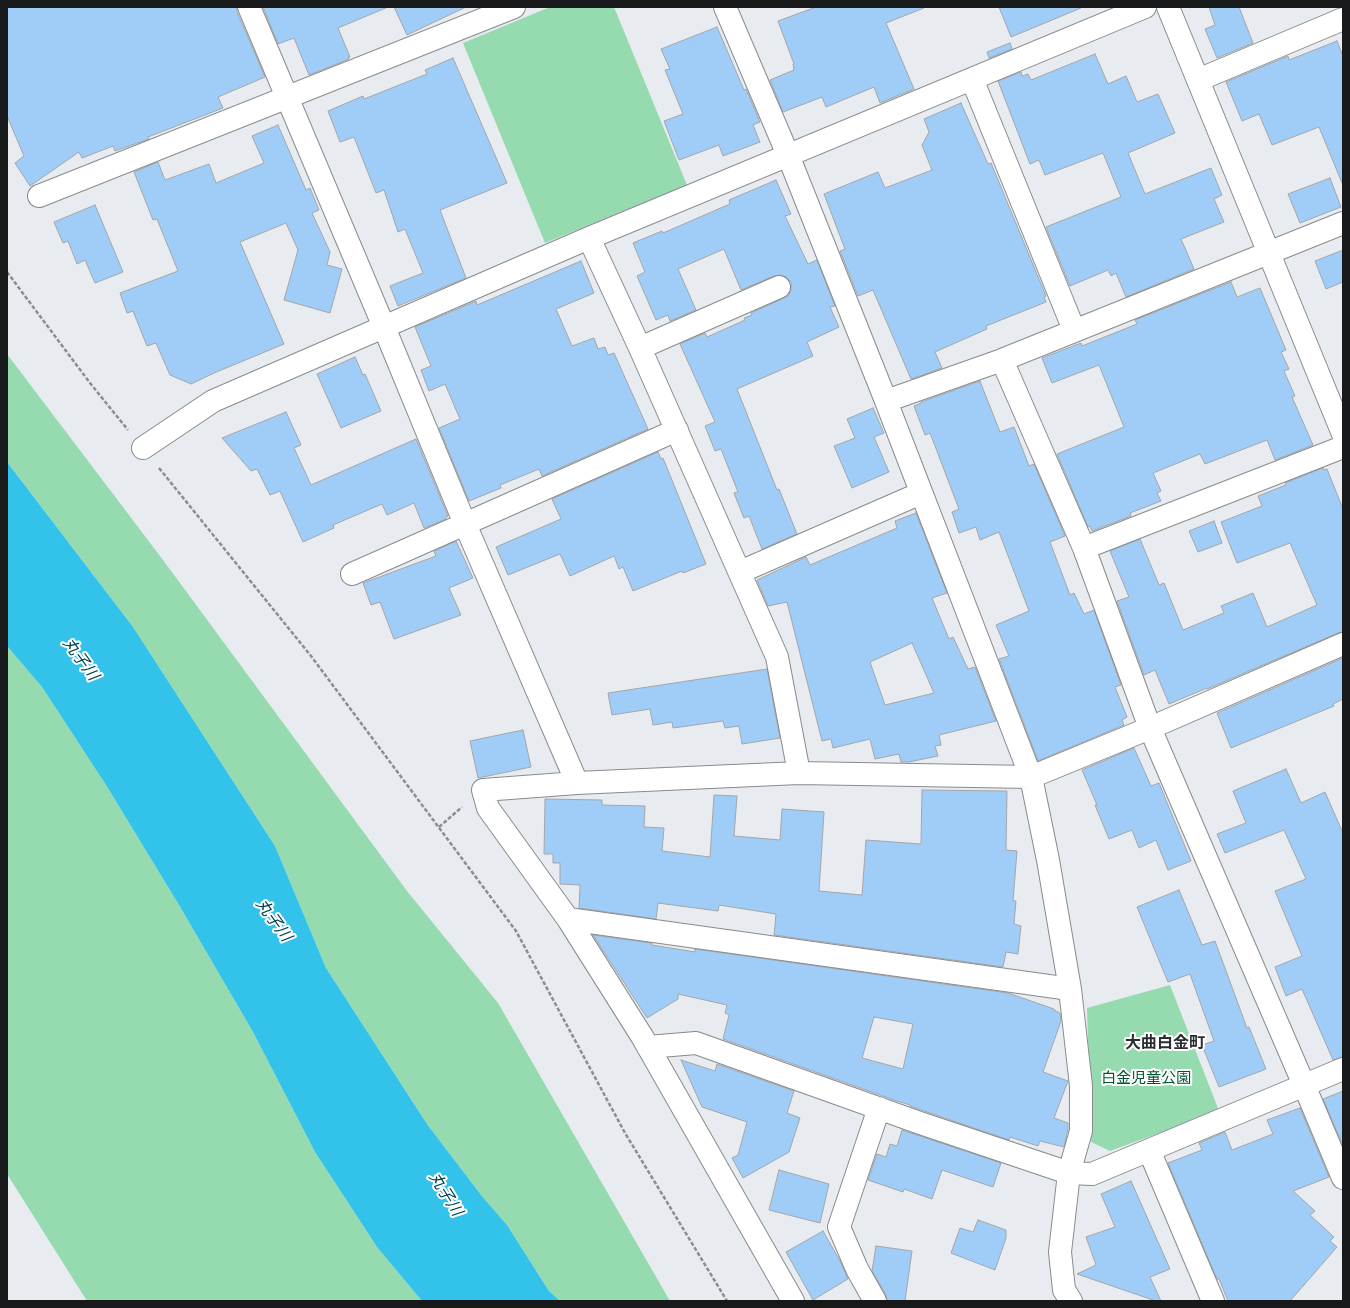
<!DOCTYPE html>
<html>
<head>
<meta charset="utf-8">
<style>
	body { margin:0 }
	#map { position:relative; width:1350px; height:1308px; overflow:hidden; background:#e8ebef; font-family:"Exo 2",sans-serif }
	canvas { display:block }
	.frame { position:absolute; inset:0; border:8px solid #18191b; pointer-events:none }
</style>
</head>
<body>
<div id="map">
<canvas width="1350" height="1308"></canvas>
<div class="frame"></div>
</div>
<script>
const context = document.querySelector('canvas').getContext('2d');
context.lineJoin = 'round';
function fill(path, color) {
  context.fillStyle = color;
  context.fill(path, 'evenodd');
}
function shape(rows) {
  const path = new Path2D();
  for (const r of rows) {
    path.moveTo(r[0], r[1]);
    for (let i = 2; i < r.length; i += 2) path.lineTo(r[i], r[i + 1]);
  }
  return path;
}
function stroke(path, color, width, dash) {
  context.strokeStyle = color;
  context.lineWidth = width;
  context.lineCap = dash ? 'butt' : 'round';
  context.setLineDash(dash || []);
  context.stroke(path);
}
function write(font, color, halo, rows, align = 'center') {
  context.font = font + ' "Exo 2","Noto Sans JP",sans-serif';
  context.lineWidth = 4;
  context.setLineDash([]);
  context.textBaseline = 'middle';
  context.strokeStyle = halo;
  context.fillStyle = color;
  for (const [text, x, y, turn = 0] of rows) {
    context.save();
    context.translate(x, y);
    context.rotate((+turn || 0) * Math.PI / 180);
    context.textAlign = isNaN(turn) ? turn : align;
    if (halo) context.strokeText(text, 0, 0);
    context.fillText(text, 0, 0);
    context.restore();
  }
}
const green = shape([
	[550,7,614,7,687,185,545,243,463,43],
	[7,354,163,560,407,891,498,1003,670,1301,560,1301,549,1291,507,1225,481,1195,427,1124,326,968,275,846,133,627,7,462],
	[7,646,42,687,106,785,179,905,253,1032,315,1152,377,1247,422,1301,87,1301,7,1174],
	[1170,985,1219,1111,1110,1151,1091,1142,1087,1008]
]);
const water = shape([
	[7,462,133,627,275,846,326,968,427,1124,481,1195,507,1225,549,1291,560,1301,422,1301,377,1247,315,1152,253,1032,179,905,106,785,42,687,7,646]
]);
const building = shape([
	[7,7,237,7,237,12,265,77,218,97,223,108,148,137,149,139,115,151,113,146,82,158,79,152,30,186,15,163,24,156,7,116,7,7],
	[263,7,388,7,338,28,350,57,348,57,349,59,309,75,294,38,278,44,263,7],
	[394,7,466,7,407,35,394,7],
	[816,7,923,7,924,8,886,23,914,89,880,103,874,87,826,107,822,97,783,112,770,80,794,70,793,64,794,64,778,21,816,7],
	[999,7,1081,7,1081,8,1011,37,999,7],
	[1209,7,1239,7,1253,43,1217,58,1205,29,1215,25,1209,7],
	[717,27,744,90,746,89,760,122,753,125,760,142,723,156,719,145,679,160,664,121,683,114,665,70,670,69,661,49,717,27],
	[1337,41,1343,56,1343,183,1342,183,1319,127,1272,145,1259,114,1242,121,1226,82,1288,56,1289,60,1337,41],
	[1010,43,1012,49,989,58,987,52,1010,43],
	[1095,54,1108,84,1126,76,1137,102,1158,94,1175,133,1128,153,1145,194,1211,168,1222,195,1214,199,1224,222,1181,239,1194,269,1126,297,1116,273,1111,276,1108,270,1070,286,1046,227,1121,197,1103,153,1045,175,1039,160,1030,164,998,81,1021,72,1022,76,1028,74,1031,80,1095,54],
	[453,58,507,183,440,210,466,278,398,306,390,286,423,273,405,229,398,232,384,190,376,193,354,137,340,142,328,111,363,96,364,99,427,74,425,70,453,58],
	[961,103,988,164,991,163,1046,296,1044,297,1046,302,986,326,987,329,935,352,942,368,911,379,873,290,858,296,840,251,845,249,824,194,878,172,885,188,932,170,922,145,929,132,924,119,961,103],
	[278,125,306,190,310,188,319,210,312,213,330,252,327,265,342,269,330,313,284,300,298,250,286,223,240,242,284,344,214,373,191,384,170,375,156,343,147,346,133,311,127,313,120,293,178,271,157,219,153,220,134,172,158,162,165,180,209,164,216,183,264,163,252,136,278,125],
	[1330,178,1341,207,1300,223,1288,194,1330,178],
	[776,180,791,214,785,216,808,264,817,260,835,306,830,307,839,327,807,342,813,356,737,389,777,490,779,489,797,534,762,549,749,516,744,518,734,493,738,492,721,449,715,451,705,426,715,422,680,344,705,333,707,337,745,320,744,318,752,315,751,313,784,298,789,295,791,289,791,282,786,277,780,275,774,276,741,290,724,249,678,269,696,310,670,321,668,315,656,320,637,276,645,272,633,243,662,231,663,233,730,204,729,200,776,180],
	[95,205,123,272,95,283,85,260,77,264,68,241,63,243,54,222,95,205],
	[1343,250,1343,282,1326,289,1315,261,1343,250],
	[581,261,594,293,556,309,572,346,594,338,598,349,605,347,608,355,614,353,648,429,542,476,539,469,500,485,501,488,469,501,439,428,460,419,445,384,429,391,421,370,431,366,415,327,476,301,477,305,581,261],
	[1231,282,1237,297,1260,288,1286,350,1281,352,1289,369,1284,371,1295,396,1292,397,1313,445,1275,460,1267,440,1205,464,1200,454,1153,473,1161,491,1157,493,1161,501,1130,513,1131,516,1092,531,1090,526,1088,527,1057,454,1124,427,1099,365,1052,383,1042,358,1081,343,1082,346,1137,324,1135,320,1231,282],
	[355,357,363,375,365,374,381,411,341,428,317,374,355,357],
	[980,381,1000,432,1014,427,1029,466,1034,464,1065,536,1050,542,1070,595,1074,593,1084,614,1094,610,1121,685,1115,687,1127,717,1122,720,1124,725,1038,761,999,659,1009,656,996,625,1029,611,999,532,980,540,976,527,959,533,952,512,959,509,930,433,925,435,914,406,921,403,921,402,980,381],
	[873,408,884,433,874,437,889,472,852,488,834,446,855,438,847,419,873,408],
	[286,412,301,445,294,448,311,485,416,439,448,516,446,517,446,519,424,528,414,503,387,515,382,504,333,525,334,528,303,542,280,491,270,495,257,469,251,471,222,438,286,412],
	[658,452,661,459,663,458,706,564,683,573,682,571,633,591,623,567,619,569,614,556,570,576,560,554,508,575,496,547,561,519,552,499,658,452],
	[1323,468,1324,470,1327,469,1343,509,1343,632,1338,633,1207,689,1207,688,1169,704,1155,670,1144,675,1117,601,1129,597,1110,551,1140,539,1159,585,1164,583,1183,630,1224,613,1221,606,1253,593,1267,627,1317,605,1290,543,1237,563,1221,522,1262,506,1258,496,1286,485,1285,483,1323,468],
	[916,513,947,593,932,598,949,639,953,637,968,669,975,667,996,721,939,735,941,745,935,746,938,756,909,762,901,762,899,754,875,759,870,739,833,748,831,739,822,741,787,602,768,606,757,580,806,557,810,565,897,528,895,521,916,513],
	[912,643,934,693,885,705,870,662,912,643],
	[1214,521,1222,543,1198,552,1189,531,1214,521],
	[456,541,473,578,449,588,461,615,394,639,380,602,371,605,363,583,436,556,434,551,456,541],
	[1343,658,1343,699,1333,704,1334,706,1231,748,1217,713,1343,658],
	[767,669,780,738,742,744,739,726,725,728,723,721,673,728,672,722,653,725,650,709,612,715,608,693,767,669],
	[523,730,531,767,478,778,470,741,523,730],
	[1134,748,1151,786,1159,783,1191,861,1168,870,1156,840,1139,848,1132,830,1109,839,1095,805,1097,805,1082,770,1134,748],
	[1286,769,1301,803,1325,792,1343,833,1343,1057,1333,1060,1302,989,1286,996,1275,967,1302,956,1275,891,1306,879,1284,830,1225,853,1217,834,1246,823,1233,791,1286,769],
	[922,790,1007,791,1006,850,1017,851,1013,901,1016,901,1014,924,1021,926,1018,954,1006,952,1003,967,774,935,776,914,719,905,718,911,658,903,656,919,579,908,580,885,560,884,560,863,553,863,553,854,544,854,545,799,602,800,602,805,645,806,644,827,664,828,662,851,710,857,714,795,737,796,734,836,780,840,782,809,824,812,819,891,862,895,866,840,921,844,922,790],
	[1179,890,1202,945,1215,941,1247,1028,1249,1027,1266,1069,1219,1087,1202,1045,1214,1041,1190,974,1168,982,1137,907,1179,890],
	[593,935,652,943,652,945,695,952,695,949,1008,993,1054,1009,1054,1010,1060,1013,1061,1021,1043,1072,1068,1081,1054,1118,1068,1123,1068,1129,1064,1147,1040,1141,1038,1146,1010,1137,1009,1140,924,1111,910,1106,910,1105,894,1100,723,1039,729,1015,725,1013,727,1005,678,994,678,999,647,1018,593,935],
	[874,1017,913,1024,903,1069,862,1058,874,1017],
	[681,1060,715,1071,717,1064,794,1091,787,1113,800,1118,789,1152,743,1178,732,1158,738,1155,747,1122,702,1107,681,1060],
	[1343,1091,1343,1146,1323,1099,1343,1091],
	[1300,1108,1329,1177,1293,1191,1315,1211,1310,1215,1334,1237,1330,1241,1337,1247,1290,1301,1228,1301,1219,1279,1217,1279,1168,1163,1202,1150,1199,1143,1225,1132,1232,1150,1273,1134,1267,1120,1300,1108],
	[902,1130,1001,1163,993,1187,942,1170,932,1199,904,1189,903,1192,868,1180,877,1154,886,1157,890,1144,897,1146,902,1130],
	[779,1170,829,1184,820,1223,769,1210,779,1170],
	[1131,1181,1170,1269,1150,1277,1161,1301,1156,1301,1077,1274,1096,1265,1086,1237,1115,1227,1101,1194,1131,1181],
	[978,1220,1006,1230,1006,1238,995,1270,951,1253,960,1228,973,1232,978,1220],
	[823,1231,840,1261,848,1279,813,1300,786,1252,823,1231],
	[876,1246,912,1251,905,1301,887,1301,886,1295,872,1271,876,1246]
]);
const path = shape([
	[7,272,90,383,128,430],
	[159,468,311,656,516,931,625,1133,727,1301],
	[439,827,462,807]
]);
const minor = shape([
	[249,7,384,327,465,524,577,783],
	[725,7,788,155,886,401,1031,777,1048,860,1070,989,1081,1086,1081,1131,1069,1173,1060,1252,1064,1290,1071,1301],
	[1168,7,1343,434],
	[972,79,1074,330],
	[1198,80,1343,19],
	[39,196,514,7],
	[589,238,640,348,777,657,799,773],
	[640,348,779,287],
	[1002,360,1084,548,1150,728,1304,1085,1343,1178],
	[886,401,1002,360,1343,223],
	[143,448,213,401,589,238,1145,7],
	[1084,548,1343,447],
	[740,572,921,493],
	[352,574,677,430],
	[568,919,1070,989],
	[648,1047,696,1043,920,1123,1069,1173,1092,1174,1343,1069],
	[1149,1150,1213,1301],
	[793,1301,643,1038,568,919,488,808,483,790,577,783,799,773,1031,777,1150,728,1343,644],
	[875,1301,857,1269,839,1227,879,1108]
]);
const parkNames = [
	["白金児童公園",1146,1078]
];
const waterNames = [
	["丸子川",81,659,54],
	["丸子川",274,920,54],
	["丸子川",446,1194,58]
];
const neighbourhoodNames = [
	["大曲白金町",1165,1043]
];
fill(green, '#96dbb0');
fill(water, '#33c3ea');
fill(building, '#9fcdf7');
stroke(building, '#a2a6a9', 1);
stroke(minor, '#878b8e', 24);
stroke(path, '#8b8d91', 2.5, [4, 2]);
stroke(minor, '#fff', 22);
write('15px', '#025530', '#fff', parkNames);
write('italic 16px', '#004150', '#fff', waterNames);
write('bold 16px', '#2a2d30', '#fff', neighbourhoodNames);
</script>
</body>
</html>
